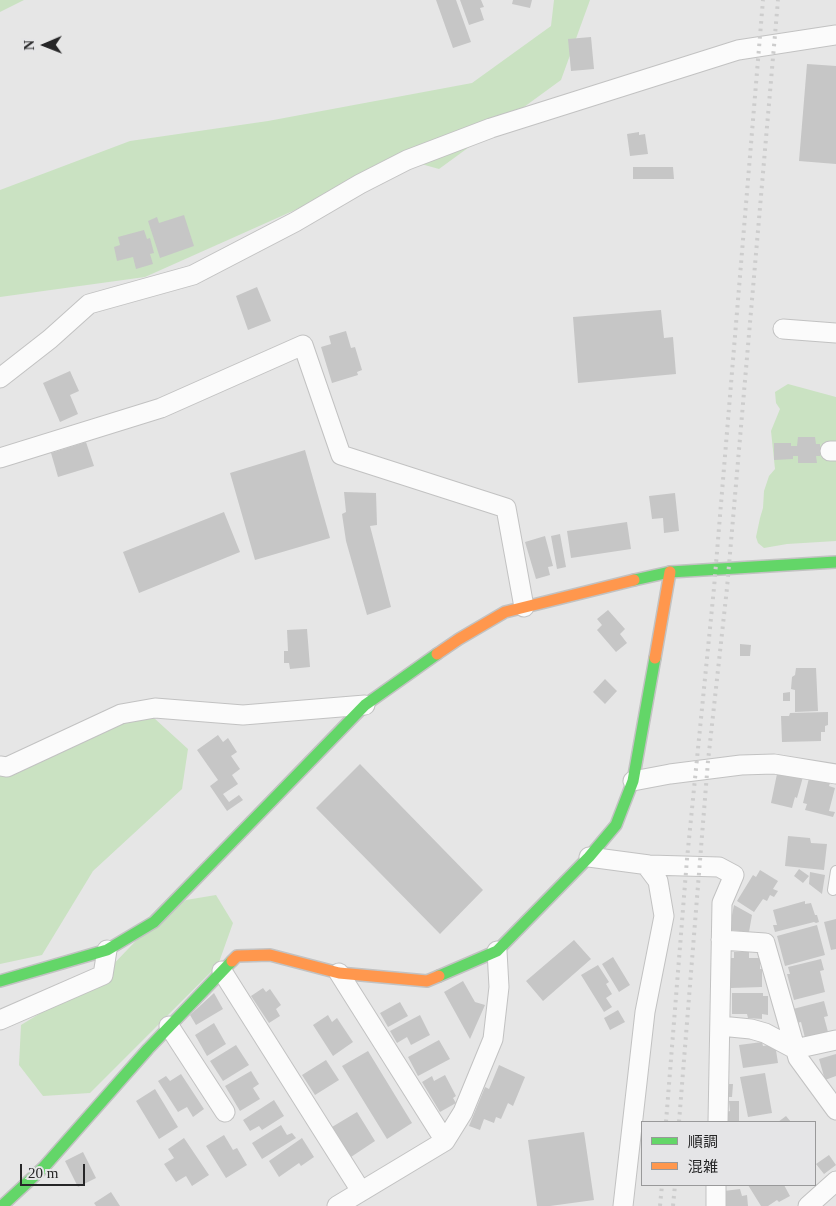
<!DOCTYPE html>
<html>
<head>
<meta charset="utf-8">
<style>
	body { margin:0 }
	#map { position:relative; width:836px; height:1206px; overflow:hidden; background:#e6e6e6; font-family:"Times New Roman","Noto Sans JP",serif }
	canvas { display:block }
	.legend { position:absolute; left:641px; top:1121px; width:175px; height:65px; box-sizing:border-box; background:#e5e5e7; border:1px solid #99999a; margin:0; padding:6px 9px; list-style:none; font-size:15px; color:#262627 }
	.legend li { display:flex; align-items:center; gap:10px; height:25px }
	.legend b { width:25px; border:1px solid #99999a }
	.north { position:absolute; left:20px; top:20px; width:50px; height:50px; -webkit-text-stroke:4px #e5e5e7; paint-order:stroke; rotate:269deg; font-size:14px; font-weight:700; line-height:20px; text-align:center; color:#262627 }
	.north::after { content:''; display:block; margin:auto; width:18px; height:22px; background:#262627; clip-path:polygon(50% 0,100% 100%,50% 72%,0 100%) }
	.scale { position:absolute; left:20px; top:1164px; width:65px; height:22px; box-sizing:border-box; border:2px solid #262627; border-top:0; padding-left:6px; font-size:15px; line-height:18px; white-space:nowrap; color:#262627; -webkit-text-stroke:4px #e5e5e7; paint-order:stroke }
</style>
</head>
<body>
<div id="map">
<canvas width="836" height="1206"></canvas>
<ul class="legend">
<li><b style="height:6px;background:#63d668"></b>順調</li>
<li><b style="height:6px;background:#ff974d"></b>混雑</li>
</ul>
<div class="north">N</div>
<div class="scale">20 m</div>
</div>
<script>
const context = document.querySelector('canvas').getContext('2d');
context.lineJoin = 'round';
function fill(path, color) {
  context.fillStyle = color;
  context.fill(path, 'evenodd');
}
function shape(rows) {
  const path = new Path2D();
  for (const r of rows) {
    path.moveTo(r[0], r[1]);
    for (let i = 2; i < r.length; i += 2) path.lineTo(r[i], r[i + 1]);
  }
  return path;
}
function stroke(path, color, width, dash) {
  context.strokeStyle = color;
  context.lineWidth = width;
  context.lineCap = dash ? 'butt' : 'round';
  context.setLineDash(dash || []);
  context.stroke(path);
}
const green = shape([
	[0,0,24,0,0,12],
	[554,0,590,0,561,80,439,169,407,160,145,277,0,297,0,190,130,141,268,121,472,83,551,26],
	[788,384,836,397,836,541,787,544,764,548,758,543,756,537,760,518,763,508,764,491,769,476,775,469,771,431,780,409,776,403,775,392],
	[115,717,154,718,188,749,182,789,93,871,42,955,0,964,0,764],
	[216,895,233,923,218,965,90,1093,43,1096,19,1065,21,1025,103,975,154,922,186,900]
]);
const building = shape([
	[436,0,456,0,471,42,453,48],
	[460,0,481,0,484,7,480,8,484,20,469,25],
	[513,0,532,0,530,8,512,4],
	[591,37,594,69,571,71,568,39],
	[807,64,836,66,836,164,799,161],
	[639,132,639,135,645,134,648,154,630,156,627,134],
	[633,167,673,167,674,179,633,179],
	[184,215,194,246,160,258,148,221,157,217,159,223],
	[144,230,147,239,150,238,154,253,150,254,153,264,136,269,133,257,117,261,114,247,120,245,118,237],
	[257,287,271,321,248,330,236,296],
	[661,310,664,338,673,337,676,374,578,383,573,317],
	[346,331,351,348,355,347,362,370,357,372,358,375,332,383,321,347,331,344,329,336],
	[70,371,79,391,70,395,78,414,60,422,43,383],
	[798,437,815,437,816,444,820,444,820,456,816,456,817,463,798,463,798,456,793,456,793,459,774,460,774,443,791,443,791,446,797,446],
	[86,442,94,466,58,477,51,453],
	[305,450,330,538,255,560,230,473],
	[344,492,376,493,377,525,370,526,391,607,367,615,346,541,342,514,346,512],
	[675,493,679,531,664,533,663,518,652,519,649,496],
	[224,512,240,552,139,593,123,552],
	[627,522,631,549,571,558,567,531],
	[560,534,566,567,557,569,551,536],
	[545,536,553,566,548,567,550,575,536,579,525,542],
	[608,610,625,629,620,634,627,643,616,652,597,630,602,625,597,619],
	[307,629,310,667,290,669,289,663,284,663,284,651,288,651,287,630],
	[740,644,751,645,750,656,740,656],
	[796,668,816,668,818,711,795,712,795,690,791,689,792,677,795,675],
	[605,679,617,691,605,704,593,692],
	[790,692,790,701,783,701,783,693],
	[828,712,828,725,825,726,825,732,821,732,821,741,782,742,781,716,789,716,790,713],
	[218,735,223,742,228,738,237,752,231,756,240,769,232,775,238,784,223,794,229,802,239,795,243,800,227,811,210,786,218,780,197,750],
	[360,764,483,890,440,934,316,808],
	[778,769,803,777,797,798,795,797,792,808,771,803],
	[809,778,830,783,829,786,835,788,829,811,835,812,833,817,805,810,807,804,803,803],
	[788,836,810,838,811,843,827,844,824,870,785,866],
	[799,869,809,876,803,883,794,876],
	[760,870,778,881,773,889,778,891,774,897,770,895,767,901,763,899,754,912,737,901,753,875,756,877],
	[810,872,825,875,822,894,809,884],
	[805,901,805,904,811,903,815,915,817,915,819,922,816,923,814,922,775,932,773,925,777,925,773,910],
	[734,905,752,915,749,932,729,930],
	[836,919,836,949,831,950,824,922],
	[817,925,825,955,785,966,777,936],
	[574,940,591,959,543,1001,526,981],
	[734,952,749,952,749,958,760,958,760,969,762,969,762,987,731,988,730,958,734,958],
	[613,957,630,985,619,992,602,964],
	[821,959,824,970,820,971,825,992,794,1000,787,974,790,974,788,967],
	[598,965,609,982,606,984,612,994,606,998,612,1007,604,1012,581,975],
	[463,981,475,1002,485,1005,470,1039,444,992],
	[263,988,266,992,270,989,281,1005,276,1009,280,1016,269,1023,251,996],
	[214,993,223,1009,196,1025,190,1015],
	[732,993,763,993,763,996,768,996,768,1015,762,1014,762,1019,748,1018,747,1014,732,1014],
	[824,1001,828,1016,824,1017,828,1032,805,1038,801,1022,797,1023,793,1009],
	[400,1002,408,1016,388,1027,380,1013],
	[618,1010,625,1022,610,1030,604,1018],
	[328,1015,332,1022,337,1018,353,1042,333,1056,313,1025],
	[420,1015,430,1035,411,1045,407,1037,397,1043,390,1031],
	[214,1023,226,1044,207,1056,195,1035],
	[439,1040,450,1059,418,1076,408,1057],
	[762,1042,763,1046,775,1044,778,1063,743,1068,739,1045],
	[236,1045,249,1065,223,1081,210,1061],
	[368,1051,412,1123,387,1139,342,1066],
	[836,1054,836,1076,825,1080,819,1059],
	[326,1060,339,1080,315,1095,302,1075],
	[499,1065,525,1077,513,1106,508,1103,501,1119,496,1117,494,1123,484,1119,480,1130,469,1126,485,1087,489,1089],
	[251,1071,259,1084,253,1088,260,1099,240,1111,225,1086],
	[765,1073,772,1113,748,1117,740,1077],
	[181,1074,204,1109,193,1117,187,1107,178,1112,158,1081,166,1076,170,1081],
	[445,1075,456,1096,453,1098,456,1103,440,1112,422,1082,432,1076,434,1081],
	[727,1084,733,1084,732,1097,727,1097],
	[155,1089,178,1127,159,1139,136,1101],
	[274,1100,284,1116,262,1130,259,1126,250,1131,243,1120],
	[729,1101,739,1101,739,1122,727,1122,727,1112,730,1111],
	[357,1112,375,1141,351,1157,332,1127],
	[786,1116,791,1122,778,1122],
	[281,1125,287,1135,292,1133,296,1138,262,1159,252,1143],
	[584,1132,594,1200,550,1206,537,1206,528,1140],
	[224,1135,233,1150,237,1148,247,1165,226,1178,206,1146],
	[184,1138,209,1175,192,1186,186,1176,176,1182,164,1164,174,1158,168,1149],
	[302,1138,314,1157,301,1166,299,1163,279,1177,269,1161],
	[83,1152,96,1178,78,1187,65,1161],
	[829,1155,836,1165,824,1174,816,1164],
	[748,1185,784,1185,790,1196,779,1202,777,1200,768,1206,761,1206],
	[740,1189,742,1196,747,1195,748,1206,725,1206,724,1191],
	[111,1192,120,1206,96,1206,94,1203]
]);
const lane = shape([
	[833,890,836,871]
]);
const street = shape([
	[783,329,836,333],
	[0,378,50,339,89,304,193,275,295,222,360,184,407,160,491,128,738,50,836,35],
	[830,451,836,451],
	[0,458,161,408,303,345,341,455,506,508,524,607],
	[0,766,7,767,121,714,155,708,243,715,365,705],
	[633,781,670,774,741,765,774,764,836,774],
	[589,857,649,865,719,867,734,875,722,903,718,1122],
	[721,940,765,943,798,1058,836,1110],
	[222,971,361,1191],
	[339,973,445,1141],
	[0,1020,103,975,107,950],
	[169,1026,225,1112],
	[720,1026,751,1029,765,1033,795,1049,836,1040],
	[337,1206,445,1141,463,1112,493,1039,499,987,497,951],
	[623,1206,645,1012,664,916,658,881,646,865],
	[716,1206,716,1185],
	[808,1206,836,1181]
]);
const fast = shape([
	[634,580,670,572,836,562],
	[439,976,497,951,589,857,616,825,633,781,655,658],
	[0,981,107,950,154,922,365,705,437,654],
	[2,1206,44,1167,148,1049,232,961]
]);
const slow = shape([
	[437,654,459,639,505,612,634,580],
	[655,658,670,572],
	[232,961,237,956,270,955,339,973,427,981,439,976]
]);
const rail = shape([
	[666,1122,687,859,714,588,763,0],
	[679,1122,708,761,727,588,778,0],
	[660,1206,662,1185],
	[673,1206,675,1185]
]);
fill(green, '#cae2c2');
fill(building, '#c6c6c6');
stroke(lane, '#c2c2c2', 12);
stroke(street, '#c2c2c2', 21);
stroke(fast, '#c2c2c2', 14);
stroke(slow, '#c2c2c2', 14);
stroke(lane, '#fbfbfb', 10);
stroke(street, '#fbfbfb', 19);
stroke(fast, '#63d668', 11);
stroke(slow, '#ff974d', 11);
stroke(rail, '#cdcdcd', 4, [2.5, 5]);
</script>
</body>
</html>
